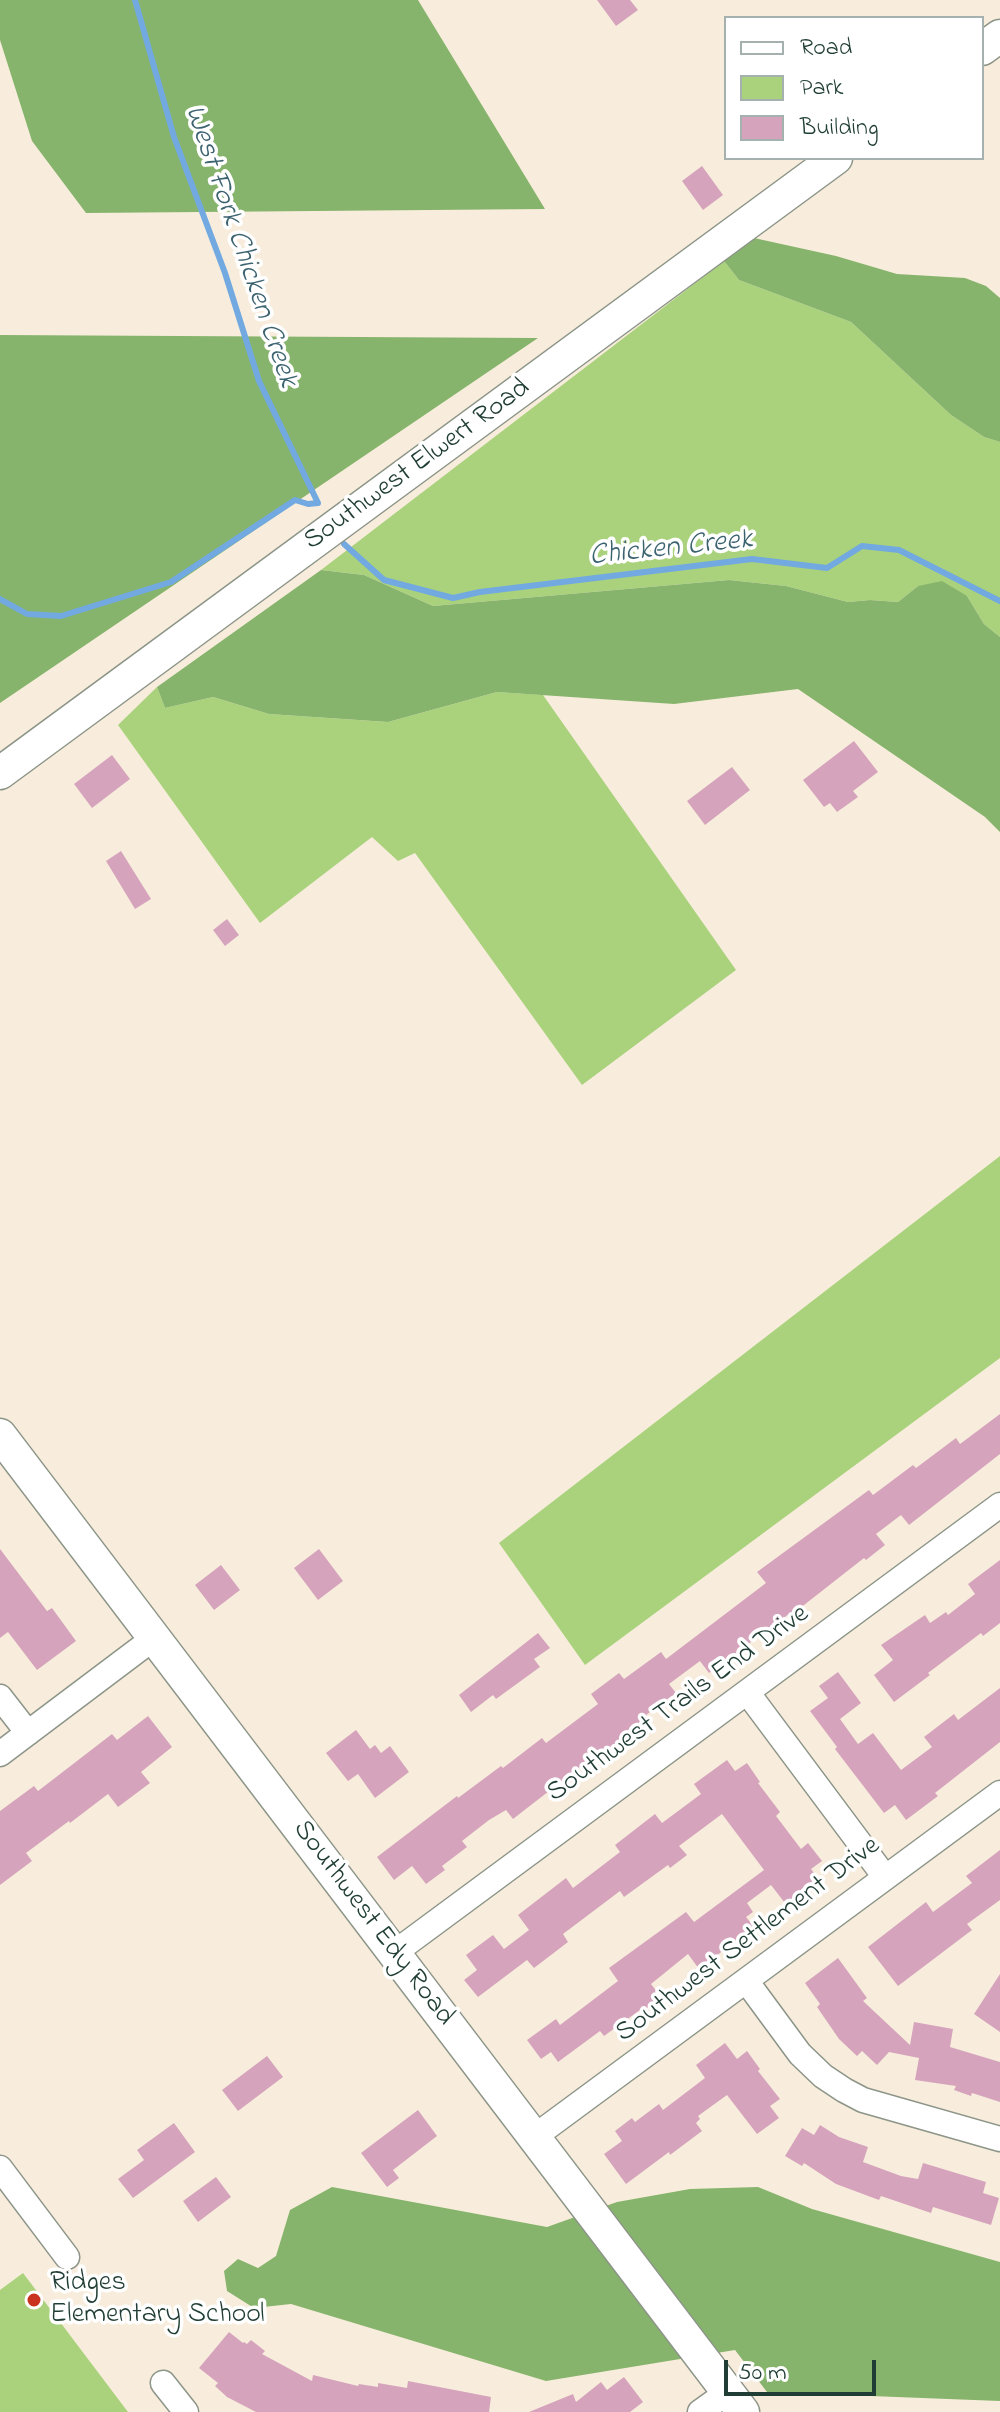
<!DOCTYPE html>
<html>
<head>
<meta charset="utf-8">
<style>
	body { margin:0 }
	#map { position:relative; width:1000px; height:2412px; overflow:hidden; background:#f8eddc; font-family:"Indie Flower",sans-serif }
	canvas { display:block }
	.legend { position:absolute; left:724px; top:16px; width:260px; height:144px; box-sizing:border-box; background:#fff; border:2px solid #a5b1ae; margin:0; padding:10px 14px; list-style:none; font-size:24px; color:#1f3d34 }
	.legend li { display:flex; align-items:center; gap:16px; height:40px }
	.legend b { width:40px; border:2px solid #a5b1ae }
	.scale { position:absolute; left:724px; top:2360px; width:152px; height:36px; box-sizing:border-box; border:4px solid #1f3d34; border-top:0; padding-left:10px; font-size:24px; line-height:28px; white-space:nowrap; color:#1f3d34; -webkit-text-stroke:6px #fff; paint-order:stroke }
</style>
</head>
<body>
<div id="map">
<canvas width="1000" height="2412"></canvas>
<ul class="legend">
<li><b style="height:10px;background:#fff"></b>Road</li>
<li><b style="height:22px;background:#aad27d"></b>Park</li>
<li><b style="height:22px;background:#d5a4bc"></b>Building</li>
</ul>
<div class="scale">50 m</div>
</div>
<script>
const context = document.querySelector('canvas').getContext('2d');
context.lineJoin = 'round';
function fill(path, color) {
  context.fillStyle = color;
  context.fill(path, 'evenodd');
}
function shape(rows) {
  const path = new Path2D();
  for (const r of rows) {
    path.moveTo(r[0], r[1]);
    for (let i = 2; i < r.length; i += 2) path.lineTo(r[i], r[i + 1]);
  }
  return path;
}
function stroke(path, color, width, dash) {
  context.strokeStyle = color;
  context.lineWidth = width;
  context.lineCap = dash ? 'butt' : 'round';
  context.setLineDash(dash || []);
  context.stroke(path);
}
function write(font, color, halo, rows, align = 'center') {
  context.font = font + ' "Indie Flower",sans-serif';
  context.lineWidth = 7;
  context.setLineDash([]);
  context.textBaseline = 'middle';
  context.strokeStyle = halo;
  context.fillStyle = color;
  for (const [text, x, y, turn = 0] of rows) {
    context.save();
    context.translate(x, y);
    context.rotate((+turn || 0) * Math.PI / 180);
    context.textAlign = isNaN(turn) ? turn : align;
    if (halo) context.strokeText(text, 0, 0);
    context.fillText(text, 0, 0);
    context.restore();
  }
}
const green = shape([
	[724,261,739,280,851,322,951,415,984,437,1000,442,1000,637,984,624,967,596,918,586,898,602,870,600,848,602,786,586,729,580,433,606,364,575,321,570],
	[157,687,165,708,213,697,269,714,388,722,497,692,543,695,736,970,582,1085,415,853,398,861,372,837,260,923,118,725],
	[1000,1156,1000,1358,585,1665,499,1543],
	[23,2273,128,2412,0,2412,0,2290]
]);
const forest = shape([
	[0,0,418,0,545,209,86,213,32,141,0,40],
	[754,238,836,256,897,274,965,278,986,286,1000,298,1000,442,984,437,951,415,851,322,739,280,724,261],
	[0,335,538,338,0,703],
	[321,570,364,575,433,606,729,580,786,586,848,602,870,600,898,602,918,586,942,581,967,596,984,624,1000,637,1000,832,985,817,798,689,674,704,497,692,388,722,269,714,213,697,165,708,157,687],
	[332,2187,547,2227,617,2202,690,2189,758,2187,812,2209,1000,2262,1000,2401,767,2392,735,2350,546,2381,291,2304,254,2308,227,2291,224,2271,238,2259,258,2268,276,2256,290,2210]
]);
const stream = shape([
	[344,544,384,580,453,598,480,592,752,559,827,568,862,546,899,550,1000,601],
	[0,599,27,614,61,616,171,582,295,500,308,504,318,503,259,381,225,273,174,137,135,0]
]);
const building = shape([
	[597,0,630,0,638,10,616,26],
	[702,166,723,195,703,210,682,181],
	[854,741,878,772,853,791,858,797,837,812,830,803,824,807,803,780],
	[112,755,130,779,92,808,74,784],
	[732,767,750,790,705,825,687,801],
	[121,851,151,899,135,909,106,861],
	[227,919,239,935,225,946,213,930],
	[1000,1414,1000,1454,909,1525,901,1515,876,1534,885,1545,866,1560,864,1558,790,1616,789,1614,709,1673,700,1661,669,1684,676,1693,646,1715,649,1718,582,1769,580,1767,513,1819,506,1810,489,1820,462,1841,467,1847,442,1866,445,1870,426,1884,412,1866,394,1880,377,1857,457,1796,458,1798,501,1766,503,1768,542,1738,546,1743,598,1704,591,1694,619,1673,624,1679,661,1652,666,1659,766,1583,757,1572,869,1490,873,1495,913,1465,916,1468,956,1438,960,1444],
	[0,1549,47,1611,52,1608,76,1641,37,1670,8,1632,0,1638],
	[319,1549,343,1581,318,1600,294,1568],
	[1000,1560,1000,1623,983,1636,981,1633,928,1673,930,1675,894,1702,874,1675,893,1660,881,1645,925,1615,930,1623,946,1612,948,1615,975,1594,968,1584],
	[221,1565,240,1590,214,1610,195,1585],
	[538,1633,550,1648,534,1659,540,1667,496,1699,493,1695,471,1712,459,1695],
	[838,1672,861,1703,840,1719,858,1744,873,1733,901,1770,932,1747,924,1737,954,1714,958,1720,1000,1688,1000,1742,935,1793,938,1796,906,1820,895,1805,884,1813,835,1749,837,1747,810,1711,828,1698,819,1686],
	[148,1716,172,1747,141,1772,150,1783,118,1807,108,1794,70,1823,69,1821,26,1853,32,1861,0,1885,0,1811,34,1786,38,1791,112,1734,117,1740],
	[356,1730,370,1749,375,1745,381,1753,390,1746,409,1772,375,1798,358,1774,348,1781,326,1753],
	[727,1760,735,1771,747,1763,760,1782,758,1783,780,1812,776,1816,801,1849,808,1843,822,1861,811,1869,821,1882,788,1907,771,1885,747,1903,753,1912,746,1917,754,1927,699,1969,688,1954,651,1984,661,1997,642,2012,640,2010,604,2036,600,2031,558,2062,551,2052,541,2059,527,2040,556,2019,560,2025,618,1981,609,1968,686,1912,694,1922,764,1870,722,1814,679,1846,687,1855,670,1868,668,1865,624,1897,620,1891,563,1934,568,1942,534,1968,527,1960,478,1997,464,1980,477,1970,466,1955,493,1935,504,1949,529,1930,518,1915,566,1878,573,1888,620,1852,615,1845,655,1814,662,1823,701,1794,694,1784],
	[1000,1850,1000,1900,967,1924,972,1930,898,1986,868,1947,926,1902,933,1912,972,1883,966,1876],
	[838,1958,867,1998,863,2001,910,2045,914,2022,953,2029,950,2047,1000,2062,1000,2102,972,2093,971,2096,954,2090,956,2086,915,2080,919,2058,889,2052,877,2065,862,2051,857,2056,839,2039,817,2007,820,2004,805,1983],
	[1000,1974,1000,2032,974,2014],
	[725,2043,737,2059,747,2051,760,2069,758,2071,780,2099,770,2106,779,2118,757,2134,727,2095,698,2116,700,2119,696,2123,702,2131,670,2155,669,2152,626,2184,604,2154,622,2141,615,2131,632,2118,635,2122,659,2104,663,2110,705,2078,696,2065],
	[267,2056,283,2077,238,2111,222,2090],
	[418,2110,437,2136,393,2170,399,2178,387,2187,361,2153],
	[174,2123,195,2152,133,2198,118,2179,144,2160,137,2150],
	[820,2125,839,2137,868,2147,863,2162,901,2176,918,2179,923,2163,986,2182,983,2193,999,2198,991,2225,933,2207,931,2213,881,2196,879,2200,836,2184,804,2163,802,2166,785,2156,802,2128,814,2135],
	[216,2177,231,2197,198,2222,183,2201],
	[229,2332,243,2343,244,2342,247,2344,251,2340,265,2351,262,2354,312,2381,313,2375,358,2386,359,2384,378,2387,378,2383,407,2388,408,2381,491,2397,489,2412,256,2412,227,2397,215,2386,218,2383,199,2368],
	[624,2377,643,2402,630,2412,529,2412,573,2394,576,2402,601,2382,607,2390]
]);
const street = shape([
	[747,1692,885,1877],
	[0,1697,28,1733],
	[0,1754,154,1638],
	[394,1953,1000,1505],
	[747,1982,800,2054,823,2076,844,2090,863,2100,1000,2139],
	[534,2137,1000,1793],
	[0,2168,67,2257],
	[163,2383,186,2412],
	[700,2412,728,2392]
]);
const secondary = shape([
	[982,49,1000,36],
	[0,773,836,158],
	[0,1435,743,2412]
]);
const markers = [
	[34,2300,8,"#c8321e"]
];
const streetNames = [
	["Southwest Elwert Road",418,466,-36],
	["Southwest Trails End Drive",679,1705,-36],
	["Southwest Edy Road",372,1924,53],
	["Southwest Settlement Drive",749,1941,-37]
];
const poiNames = [
	["Ridges",50,2284],
	["Elementary School",50,2316]
];
const waterNames = [
	["West Fork Chicken Creek",239,247,71],
	["Chicken Creek",671,550,-6]
];
fill(green, '#aad27d');
fill(forest, '#87b46c');
stroke(stream, '#71a9e0', 6);
fill(building, '#d5a4bc');
stroke(street, '#8c9588', 27);
stroke(secondary, '#8c9588', 35);
stroke(street, '#fff', 24);
stroke(secondary, '#fff', 32);
for (const [x, y, r, color] of markers) {
  const dot = new Path2D();
  dot.arc(x, y, r, 0, 2 * Math.PI);
  context.fillStyle = color;
  context.fill(dot);
  stroke(dot, '#fff', 3);
}
write('28px', '#1f3d34', '#fff', streetNames);
write('28px', '#1f3d34', '#fff', poiNames, 'left');
write('italic 30px', '#3c6370', '#fff', waterNames);
</script>
</body>
</html>
